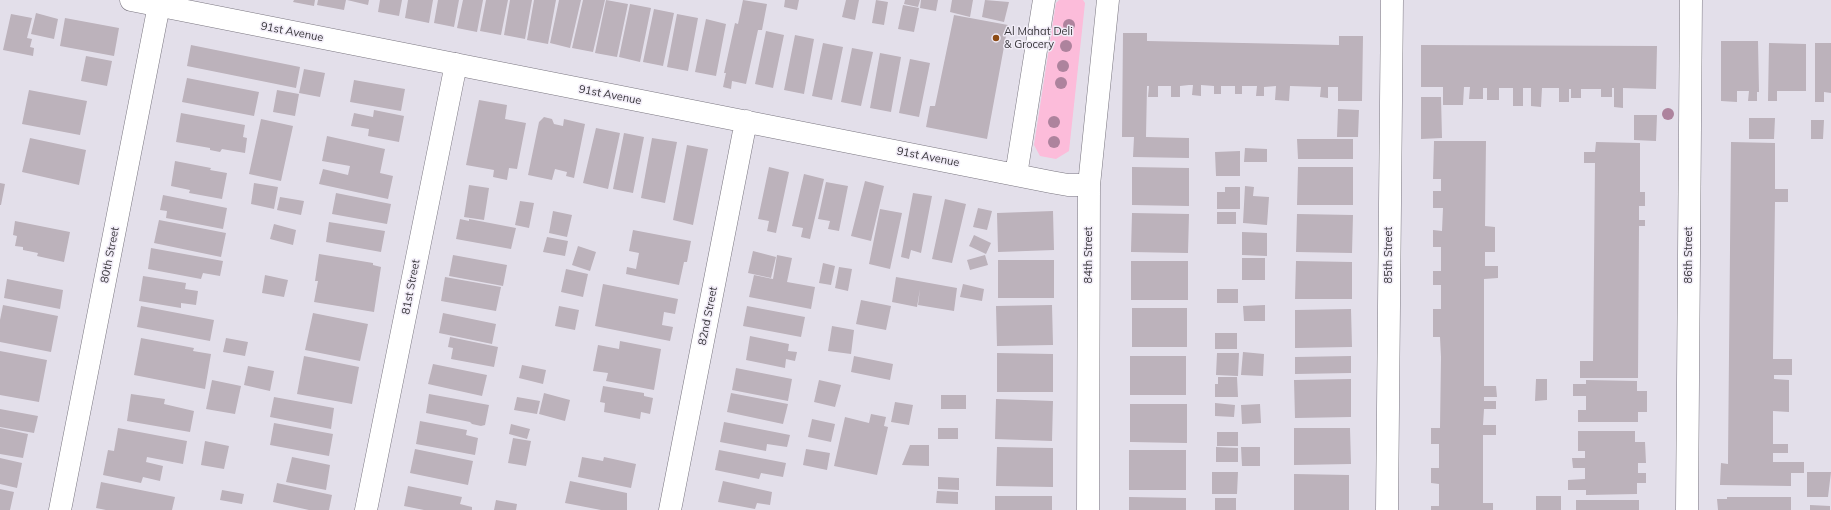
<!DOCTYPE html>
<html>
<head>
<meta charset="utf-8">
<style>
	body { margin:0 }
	canvas { display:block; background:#e3dfea }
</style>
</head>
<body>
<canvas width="1831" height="510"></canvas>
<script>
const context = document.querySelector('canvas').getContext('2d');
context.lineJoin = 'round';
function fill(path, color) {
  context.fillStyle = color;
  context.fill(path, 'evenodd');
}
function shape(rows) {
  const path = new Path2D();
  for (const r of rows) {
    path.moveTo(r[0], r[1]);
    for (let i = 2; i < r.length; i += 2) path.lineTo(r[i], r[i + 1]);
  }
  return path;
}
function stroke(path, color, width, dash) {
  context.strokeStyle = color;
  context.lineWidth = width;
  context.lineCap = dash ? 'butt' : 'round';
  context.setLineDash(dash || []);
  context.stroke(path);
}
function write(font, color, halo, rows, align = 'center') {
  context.font = font + ' Mulish,sans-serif';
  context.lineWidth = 3;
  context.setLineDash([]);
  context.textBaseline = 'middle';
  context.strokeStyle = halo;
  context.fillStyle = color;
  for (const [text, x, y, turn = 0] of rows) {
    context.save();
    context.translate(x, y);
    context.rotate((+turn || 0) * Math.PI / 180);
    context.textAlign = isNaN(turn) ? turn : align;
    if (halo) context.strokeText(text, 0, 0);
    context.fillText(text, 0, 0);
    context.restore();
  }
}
const green = shape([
	[1059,0,1083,0,1085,3,1069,151,1056,159,1040,156,1034,145,1056,3]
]);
const building = shape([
	[294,0,315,0,314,6,293,2],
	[318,0,346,0,344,10,317,5],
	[347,0,369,0,368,5],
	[380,0,402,0,399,16,378,12],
	[408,0,433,0,429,23,405,18],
	[438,0,459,0,454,27,434,23],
	[463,0,483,0,477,32,457,28],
	[486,0,508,0,501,35,480,31],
	[510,0,532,0,525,39,504,35],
	[534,0,556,0,548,44,527,40],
	[559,0,581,0,570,48,550,43],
	[583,0,605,0,593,52,572,48],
	[606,0,628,4,617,57,595,53],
	[743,0,767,4,762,30,758,30,746,84,732,81,731,89,723,87,726,73,724,73,735,23,738,24],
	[785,0,799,0,797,10,784,7],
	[846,0,859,0,855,20,842,17],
	[876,0,888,2,884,25,872,23],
	[905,0,920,0,918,7,904,4],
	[921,0,938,0,936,11,920,8],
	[952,0,973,0,970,17,950,12],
	[985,0,1009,2,1004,22,982,17],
	[630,4,651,8,640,62,619,57],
	[903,5,919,8,914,32,898,29],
	[654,9,674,13,663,66,643,62],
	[36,13,58,19,54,39,31,34],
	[11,14,32,18,27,38,32,39,30,47,34,48,33,56,3,50],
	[677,14,698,18,688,71,667,67],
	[954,15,1008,25,987,139,926,127,930,106,935,106],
	[65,18,119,28,114,56,60,46],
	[706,19,726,24,716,76,695,72],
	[766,31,784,35,773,88,755,84],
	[1123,33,1147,33,1147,41,1339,45,1339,36,1363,36,1362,101,1338,101,1338,87,1328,87,1328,98,1320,97,1321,87,1290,86,1289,101,1275,100,1276,86,1264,87,1264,96,1256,96,1257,86,1242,86,1242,94,1235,94,1235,86,1221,86,1221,94,1214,94,1214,86,1201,85,1201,96,1192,95,1193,85,1189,85,1180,86,1180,97,1171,97,1171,86,1158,86,1158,97,1148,97,1149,86,1147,86,1146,137,1189,138,1189,158,1133,157,1134,137,1122,137],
	[795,35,814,39,804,94,784,90],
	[1721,41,1758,41,1759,92,1757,92,1757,101,1748,101,1749,91,1737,91,1737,102,1721,101],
	[823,43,843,47,832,100,812,96],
	[1769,43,1806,44,1806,91,1777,91,1777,101,1768,101],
	[1815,43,1831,43,1831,93,1824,92,1824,102,1815,102],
	[191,45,300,67,296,88,187,66],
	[1421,45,1657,46,1656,89,1623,88,1623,108,1614,107,1614,88,1612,88,1612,97,1601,97,1601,89,1581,89,1581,98,1571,98,1571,89,1569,89,1569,102,1559,102,1559,88,1542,88,1541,107,1531,106,1531,88,1523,88,1523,106,1513,106,1513,88,1499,88,1499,100,1487,100,1487,88,1483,88,1483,99,1469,99,1470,87,1464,87,1463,105,1443,105,1443,87,1421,87],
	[852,48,873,52,861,106,841,102],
	[880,53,901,57,891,112,870,108],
	[86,56,112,61,107,86,81,81],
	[910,59,930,63,919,117,899,113],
	[304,69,325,73,320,97,299,93],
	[187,78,259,92,254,116,182,102],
	[354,80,405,89,401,111,350,102],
	[29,90,87,101,80,135,22,124],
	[277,90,299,94,295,116,273,112],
	[1421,97,1441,97,1442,138,1421,139],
	[479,100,507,105,505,119,526,123,517,169,509,168,507,180,493,177,494,170,466,165],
	[1338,109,1359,110,1358,137,1337,137],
	[374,110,404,116,399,142,368,136,369,129,351,126,354,113,373,117],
	[181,113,245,125,243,137,247,138,245,153,222,149,220,152,210,150,210,148,176,142],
	[1634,115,1657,115,1656,141,1634,140],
	[544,117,552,119,554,124,563,126,564,119,585,124,574,178,566,176,567,172,555,169,552,180,528,175,539,122],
	[1749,118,1775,118,1774,139,1749,139],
	[261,119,293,126,281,181,249,174],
	[1811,120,1824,120,1823,139,1811,139],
	[596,128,620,133,608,189,583,183],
	[624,133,644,137,633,193,613,189],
	[327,136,385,149,380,173,393,176,388,199,319,184,323,169,348,175,350,166,322,161],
	[30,138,86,150,79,185,22,172],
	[652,138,677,142,665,203,641,198],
	[1297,139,1353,139,1353,159,1298,159],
	[1434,141,1486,141,1485,226,1495,227,1495,252,1485,252,1485,266,1498,266,1498,278,1484,279,1484,386,1496,386,1497,397,1484,397,1484,401,1496,401,1496,409,1484,409,1483,425,1496,425,1496,435,1483,435,1483,503,1493,503,1493,510,1431,510,1431,506,1439,506,1439,484,1431,483,1431,468,1439,468,1439,444,1431,444,1431,428,1440,428,1441,357,1440,337,1433,337,1433,309,1441,309,1441,285,1433,285,1433,271,1441,271,1441,247,1433,247,1433,230,1442,231,1443,208,1433,208,1433,191,1441,191,1441,179,1433,179],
	[1596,142,1640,143,1640,192,1645,192,1645,206,1639,206,1639,220,1645,220,1645,226,1639,226,1638,378,1580,378,1580,361,1593,361,1595,163,1584,163,1584,152,1595,152],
	[1731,142,1775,143,1775,189,1788,189,1788,202,1775,202,1773,356,1773,359,1792,359,1792,375,1774,375,1774,379,1789,380,1789,412,1773,411,1773,444,1788,444,1788,453,1773,453,1773,462,1804,462,1804,473,1791,473,1791,486,1720,485,1721,463,1728,464,1728,461],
	[687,145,708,149,693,225,673,220],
	[1245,148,1267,149,1267,162,1244,162],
	[1240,151,1240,176,1216,176,1215,152],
	[175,161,211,168,210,170,227,173,222,199,189,193,190,190,171,186],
	[769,167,789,172,776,233,767,231,769,221,758,219],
	[1132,167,1189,168,1189,206,1132,205],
	[1298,167,1353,167,1353,205,1297,205],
	[804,174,824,179,810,239,801,237,803,228,792,226],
	[865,181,884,186,871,241,851,236],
	[826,182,848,186,839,231,828,229,830,221,818,219],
	[0,183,5,184,1,205,0,205],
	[254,183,278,187,274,209,251,204],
	[469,185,489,188,484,220,464,217],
	[1245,186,1254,187,1253,196,1269,197,1267,225,1243,223],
	[1225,187,1240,187,1240,209,1217,209,1217,192,1225,192],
	[336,193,391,204,387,224,332,214],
	[913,193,932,196,921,253,911,250,909,259,901,257],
	[163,195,227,208,223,229,166,218,167,211,160,210],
	[280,197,304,201,301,215,277,210],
	[945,199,966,204,952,263,932,259],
	[520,201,534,203,529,228,515,225],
	[978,208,992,211,987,230,973,227],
	[880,209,902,213,890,269,869,264],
	[553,211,572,215,567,237,549,233],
	[1053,211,1054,250,998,252,997,213],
	[1217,212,1236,212,1236,224,1217,224],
	[1132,213,1189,214,1188,253,1131,252],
	[1297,214,1353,215,1352,253,1296,252],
	[460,219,469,221,469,219,516,228,511,249,456,239],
	[159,220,226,233,221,257,154,243],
	[15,221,70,232,64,262,37,256,38,253,23,250,23,247,15,246,17,236,13,235],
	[329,222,385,231,381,252,326,242],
	[274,224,296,230,293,245,270,239],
	[633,230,691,241,687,262,684,262,679,285,626,274,627,267,636,269,639,253,629,251],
	[1242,232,1267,233,1267,256,1242,255],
	[974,235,991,243,986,254,969,246],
	[547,237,568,241,565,256,543,252],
	[578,246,596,252,590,271,572,265],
	[151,248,223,261,220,276,203,273,201,279,148,269],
	[753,251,776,257,771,278,748,273],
	[319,254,373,263,373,265,381,267,374,312,314,302,318,281,315,281],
	[453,255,507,265,503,286,449,276],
	[777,255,792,258,787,282,815,287,811,309,749,297,754,275,773,279],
	[985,255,988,265,970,270,967,260],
	[1242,258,1265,258,1265,280,1242,280],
	[998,260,1054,260,1054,298,998,298],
	[1131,261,1188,261,1188,300,1131,300],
	[1296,261,1352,262,1352,299,1295,299],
	[823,263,835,266,831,285,819,283],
	[839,267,852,269,848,291,835,288],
	[566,269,588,274,583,297,561,292],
	[265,275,288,280,284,297,262,293],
	[143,276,186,283,185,289,198,291,196,305,181,303,181,308,139,301],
	[445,277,501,287,496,311,441,301],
	[896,277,957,288,954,311,918,305,920,289,917,307,892,302],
	[7,279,63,290,60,309,4,298],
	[603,284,678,299,675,314,664,312,662,325,673,327,670,341,595,326],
	[963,284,984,289,982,301,960,297],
	[1217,289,1238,289,1238,303,1217,303],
	[861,300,891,306,886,330,856,324],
	[3,305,58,316,51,352,0,342,0,320],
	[1052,305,1053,345,997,346,996,306],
	[1265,305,1265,321,1244,321,1243,306],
	[141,306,214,320,210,341,137,327],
	[559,306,579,310,575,330,555,326],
	[747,306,805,317,801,337,743,326],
	[1132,308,1187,308,1187,347,1132,347],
	[1351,309,1352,347,1295,348,1295,310],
	[313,313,368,324,360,361,305,350],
	[443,313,496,324,492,344,439,333],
	[832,326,854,330,851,354,828,351],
	[1215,333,1237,333,1237,349,1215,349],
	[750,336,789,344,788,351,797,352,795,361,786,359,785,368,746,360],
	[450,337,498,347,494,367,451,359,453,348,448,347],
	[141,338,194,348,193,351,211,354,205,389,134,375],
	[226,338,248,342,245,356,223,352],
	[620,341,661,349,654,390,606,381,608,373,593,371,598,345,619,349],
	[0,351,47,360,39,402,0,395],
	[1243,352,1264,354,1263,376,1241,375],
	[997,353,1053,354,1053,392,997,392],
	[1217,353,1239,353,1238,376,1216,375],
	[304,356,359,367,352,404,297,394],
	[854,356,893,364,890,380,851,372],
	[1130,356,1186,356,1186,395,1130,395],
	[1351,356,1351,373,1295,374,1295,357],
	[433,364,487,375,482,396,428,384],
	[522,365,546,370,543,384,519,378],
	[248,366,274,371,270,391,244,385],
	[736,368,792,379,788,401,732,390],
	[1218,377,1237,377,1238,397,1215,397,1215,384,1218,384],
	[1351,379,1351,417,1295,418,1294,380],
	[1536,379,1547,379,1547,400,1535,401],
	[212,380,241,386,235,414,206,409],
	[819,380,841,385,835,407,814,402],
	[1586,380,1637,381,1637,391,1647,391,1647,412,1638,412,1638,422,1578,422,1578,410,1586,410,1586,396,1573,396,1573,384,1586,384],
	[603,386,644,393,644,396,653,398,650,414,641,412,640,419,604,412,605,403,600,402],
	[544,393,570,400,565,421,539,414],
	[731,393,788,404,783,424,727,412],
	[131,394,165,399,164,404,194,411,190,432,127,421],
	[429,394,489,405,485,425,481,426,472,424,470,422,426,413],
	[941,395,966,395,966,409,941,409],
	[274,397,334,408,331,429,270,417],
	[517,397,540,401,537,414,514,410],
	[996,399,1053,401,1052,441,995,439],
	[895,402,913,405,909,425,891,422],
	[1215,403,1235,405,1234,417,1215,416],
	[1130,404,1187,404,1187,443,1130,442],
	[1260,404,1261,423,1242,424,1241,405],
	[0,409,38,416,34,433,0,427],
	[871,414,886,417,884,426,888,427,877,475,834,466,845,417,869,423],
	[812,419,835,424,831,442,808,437],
	[420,421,467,430,466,435,478,438,475,455,416,444],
	[724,422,790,435,787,447,767,444,766,451,720,442],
	[274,423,333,434,329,456,270,445],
	[511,424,530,429,527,439,509,434],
	[0,428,28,434,23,458,0,454],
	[118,428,187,441,183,464,147,457,146,462,163,466,160,481,143,477,141,483,103,475,108,450,114,451],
	[938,428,958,428,958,439,938,439],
	[1294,428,1350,428,1351,464,1294,465],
	[1578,431,1635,431,1635,442,1645,442,1646,463,1638,463,1638,473,1646,473,1646,483,1637,483,1637,494,1586,495,1586,490,1568,490,1568,480,1585,479,1585,468,1573,468,1572,458,1585,458,1585,451,1578,451],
	[1217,432,1238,432,1238,446,1217,446],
	[513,438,531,441,526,466,508,463],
	[205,441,229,446,224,469,201,465],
	[910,445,929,445,929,466,902,465],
	[997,447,1053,448,1053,487,996,486],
	[1216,447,1238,448,1238,462,1216,462],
	[1241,447,1260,447,1260,466,1242,466],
	[415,449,473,461,468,485,410,473],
	[806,449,830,453,827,470,803,465],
	[719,450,786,463,783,477,761,473,759,479,715,470],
	[1129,450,1186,450,1186,490,1129,490],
	[292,457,330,465,326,490,286,482],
	[582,457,603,461,604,457,636,464,631,488,578,477],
	[0,458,22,463,17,488,0,484],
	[1212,472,1238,472,1237,494,1212,494],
	[1807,472,1831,472,1828,497,1807,497],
	[1294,474,1349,475,1349,510,1294,510],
	[938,477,959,478,959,490,938,489],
	[570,481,627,493,627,510,601,510,565,503],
	[723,481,772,492,770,505,757,503,755,509,718,502],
	[101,482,175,497,172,510,106,510,96,508],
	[277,483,332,495,329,510,309,510,273,502],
	[408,486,462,497,460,504,472,507,472,510,424,510,404,506],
	[0,489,14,492,10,510,0,510],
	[222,490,244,494,242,504,220,500],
	[937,491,958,492,958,504,936,503],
	[995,496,1052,496,1052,510,995,510],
	[1536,496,1561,496,1561,510,1536,510],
	[1129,497,1186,498,1186,510,1129,510],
	[1727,497,1791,497,1791,510,1718,510,1717,499,1727,499],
	[1215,498,1236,498,1236,510,1215,510],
	[496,500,517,504,516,510,494,510],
	[1576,500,1639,500,1639,510,1576,510],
	[1810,505,1830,506,1830,510,1810,510]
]);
const minor = shape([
	[131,0,1051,182,1068,185,1089,185],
	[1016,175,1044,0],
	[60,510,160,0],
	[366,510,456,64],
	[670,510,746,121],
	[1088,510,1089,185,1108,0],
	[1387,510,1392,0],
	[1687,510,1691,0]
]);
const trees = [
	[1069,25],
	[1066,46],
	[1063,66],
	[1061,83],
	[1668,114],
	[1054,122],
	[1054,142]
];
const markers = [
	[996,38,4,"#8c4b15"]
];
const streetNames = [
	["91st Avenue",292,32,11],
	["91st Avenue",610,95,11],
	["91st Avenue",928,157,11],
	["80th Street",110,255,-79],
	["84th Street",1089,255,-90],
	["85th Street",1389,255,-90],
	["86th Street",1689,255,-90],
	["81st Street",411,287,-79],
	["82nd Street",708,316,-79]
];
const poiNames = [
	["Al Mahat Deli",1004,32],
	["& Grocery",1004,45]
];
fill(green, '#fcbcda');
fill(building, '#bcb2bb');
stroke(minor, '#7b7781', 23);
stroke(minor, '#fff', 22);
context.fillStyle = '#ad839d';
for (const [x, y] of trees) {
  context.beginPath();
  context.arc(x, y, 6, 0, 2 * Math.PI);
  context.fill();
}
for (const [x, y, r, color] of markers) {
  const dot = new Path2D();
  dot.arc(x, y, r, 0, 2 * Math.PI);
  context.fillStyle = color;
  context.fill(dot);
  stroke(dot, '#f1ecf7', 1.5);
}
write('11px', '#37353a', '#f1ecf7', streetNames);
write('11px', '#37353a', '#f1ecf7', poiNames, 'left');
</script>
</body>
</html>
